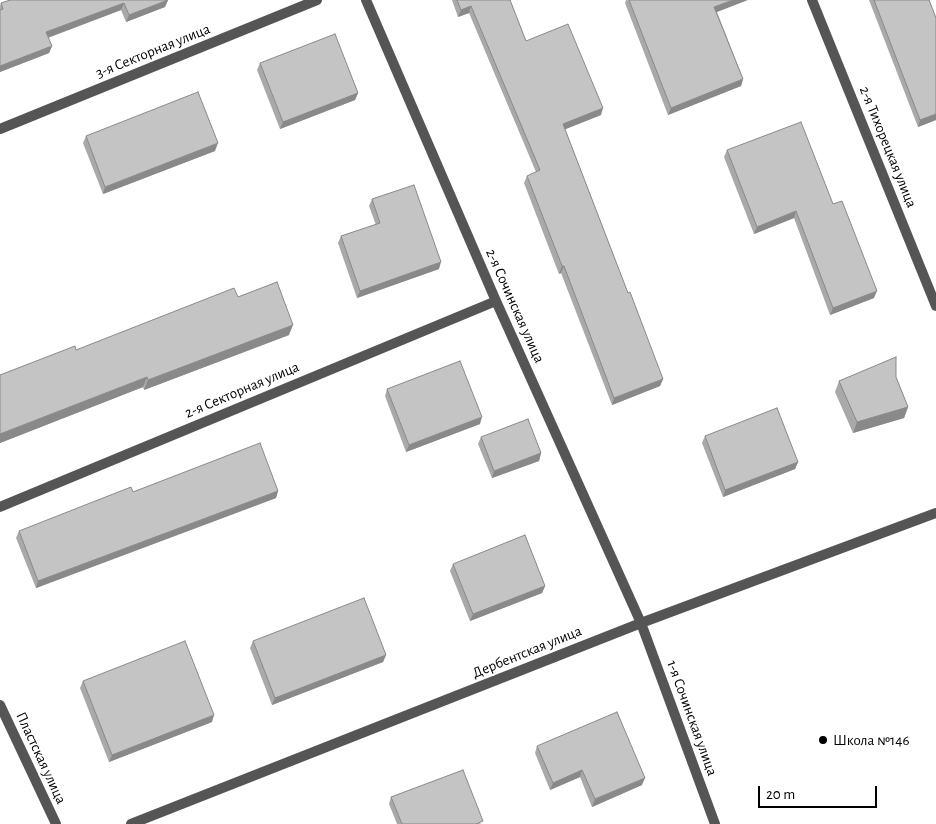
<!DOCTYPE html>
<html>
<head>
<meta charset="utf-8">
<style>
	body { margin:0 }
	#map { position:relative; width:936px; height:824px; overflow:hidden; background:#fff; font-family:"Alegreya Sans",sans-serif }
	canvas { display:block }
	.scale { position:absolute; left:758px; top:786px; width:119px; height:22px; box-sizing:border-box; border:2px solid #000; border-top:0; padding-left:6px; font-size:15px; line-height:18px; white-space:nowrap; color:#000; -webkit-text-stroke:4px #fff; paint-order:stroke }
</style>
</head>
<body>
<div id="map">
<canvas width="936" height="824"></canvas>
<div class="scale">20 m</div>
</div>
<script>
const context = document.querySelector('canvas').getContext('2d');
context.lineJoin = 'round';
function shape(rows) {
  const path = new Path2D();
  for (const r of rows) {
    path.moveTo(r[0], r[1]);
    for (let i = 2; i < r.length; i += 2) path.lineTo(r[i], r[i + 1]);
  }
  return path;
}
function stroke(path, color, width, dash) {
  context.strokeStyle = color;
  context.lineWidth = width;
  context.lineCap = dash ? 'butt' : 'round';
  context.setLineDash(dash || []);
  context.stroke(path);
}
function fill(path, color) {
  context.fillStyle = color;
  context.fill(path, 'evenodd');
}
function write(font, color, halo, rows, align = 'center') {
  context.font = font + ' "Alegreya Sans",sans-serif';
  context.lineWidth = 4;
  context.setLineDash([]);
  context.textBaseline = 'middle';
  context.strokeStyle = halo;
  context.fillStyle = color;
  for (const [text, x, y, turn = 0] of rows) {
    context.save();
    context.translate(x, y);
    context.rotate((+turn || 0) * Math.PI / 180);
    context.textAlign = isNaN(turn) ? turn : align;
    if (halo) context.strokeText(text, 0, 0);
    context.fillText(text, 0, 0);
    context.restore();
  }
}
const minor = shape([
	[366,0,496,301,641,623,715,824],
	[812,0,936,306],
	[0,129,317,0],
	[0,507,496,301],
	[0,705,56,824],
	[131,824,641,623,936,513]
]);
const wall = shape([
	[168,0,165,7,126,22,121,10,48,38,52,46,49,53,0,72,0,6,1,3],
	[452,0,510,0,526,41,601,115,565,129,628,293,663,379,660,386,612,405,561,273,559,274,524,183,527,176,536,172,469,13,458,17],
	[626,0,717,12,743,79,741,86,668,115,625,3],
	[869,0,929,0,936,18,936,120,918,127],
	[260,63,358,93,355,100,280,129,257,70],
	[86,136,215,151,103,194,83,143],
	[727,150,833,204,874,298,830,315,794,218,754,234,724,157],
	[372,199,439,269,357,298,338,243,341,236,376,225,369,206],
	[238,297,289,335,144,390,143,387,0,443,0,375,76,350],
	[896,377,908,407,904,418,853,433,835,392,839,381],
	[387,389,480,424,406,452,385,396],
	[705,436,798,462,795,469,723,497,702,443],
	[481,437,541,453,539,461,492,478,478,444],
	[278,491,276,498,36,588,16,538,19,531,133,492],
	[453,564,545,586,542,593,470,621,450,571],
	[253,641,386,655,383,662,272,705,250,648],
	[83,681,212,722,109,762,80,688],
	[537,746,642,785,592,807,580,777,550,790,535,753],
	[391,797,482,824,397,824,389,804]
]);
const shadedWall = shape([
	[168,0,165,7,126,22,129,15],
	[733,0,748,0,712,14,714,7],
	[124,3,121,10,44,39,46,32],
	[471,6,469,13,458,17,461,10],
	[52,46,49,53,0,72,0,66],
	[743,79,741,86,668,115,671,108],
	[358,93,355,100,280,129,283,122],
	[603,108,601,115,561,131,563,124],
	[936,114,936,120,918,127,920,120],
	[218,143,215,151,103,194,105,187],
	[796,211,794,218,754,234,757,227],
	[441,262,439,269,357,298,360,291],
	[562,266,564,266,561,273,559,274],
	[877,291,874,298,830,315,833,308],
	[293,325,289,335,144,390,148,380],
	[147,377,143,387,0,443,0,434],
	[663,379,660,386,612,405,614,398],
	[908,407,904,418,853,433,857,422],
	[482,417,480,424,406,452,409,445],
	[541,453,539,461,492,478,494,471],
	[798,462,795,469,723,497,725,490],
	[278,491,276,498,36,588,38,581],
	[545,586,542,593,470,621,473,614],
	[386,655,383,662,272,705,275,698],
	[214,715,212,722,109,762,112,755],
	[582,770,580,777,550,790,553,783],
	[645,778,642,785,592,807,595,799]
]);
const building = shape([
	[10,0,168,0,129,15,124,3,46,32,52,46,0,66,0,10,3,9,1,3,10,0],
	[457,0,510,0,526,41,568,24,603,108,563,124,628,293,630,292,663,379,614,398,564,266,562,266,527,176,540,170,471,6,461,10,457,0],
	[629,0,733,0,714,7,743,79,671,108,629,0],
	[874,0,929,0,936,18,936,114,920,120,874,0],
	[335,34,358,93,283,122,260,63,335,34],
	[198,92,218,143,105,187,86,136,198,92],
	[801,122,833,204,842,201,877,291,833,308,796,211,757,227,727,150,801,122],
	[414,185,441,262,360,291,341,236,380,223,372,199,414,185],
	[277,282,293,325,148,380,147,377,0,434,0,375,75,346,76,350,234,288,238,297,277,282],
	[896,357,896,377,908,407,857,422,839,381,896,357],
	[460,361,482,417,409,445,387,389,460,361],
	[777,408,798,462,725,490,705,436,777,408],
	[528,419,541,453,494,471,481,437,528,419],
	[260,443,278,491,38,581,19,531,131,487,133,492,260,443],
	[525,535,545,586,473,614,453,564,525,535],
	[364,598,386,655,275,698,253,641,364,598],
	[185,641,214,715,112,755,83,681,185,641],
	[617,712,645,778,595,799,582,770,553,783,537,746,617,712],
	[463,770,483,821,476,824,402,824,391,797,463,770]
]);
const markers = [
	[823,740,5,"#000"]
];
const streetNames = [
	["3-я Секторная улица",153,51,-22],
	["2-я Тихорецкая улица",888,147,68],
	["2-я Сочинская улица",515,306,66],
	["2-я Секторная улица",242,390,-23],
	["Дербентская улица",527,652,-22],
	["1-я Сочинская улица",692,718,70],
	["Пластская улица",41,758,65]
];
const poiNames = [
	["Школа №146",833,740]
];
stroke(minor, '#555', 10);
fill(wall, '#a9a9a9');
fill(shadedWall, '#898989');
fill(building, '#c4c4c4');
stroke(building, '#898989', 1);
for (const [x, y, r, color] of markers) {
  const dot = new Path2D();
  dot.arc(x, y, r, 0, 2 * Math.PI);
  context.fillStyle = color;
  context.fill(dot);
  stroke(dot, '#fff', 2);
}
write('15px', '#000', '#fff', streetNames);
write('15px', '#000', '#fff', poiNames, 'left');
</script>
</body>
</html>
